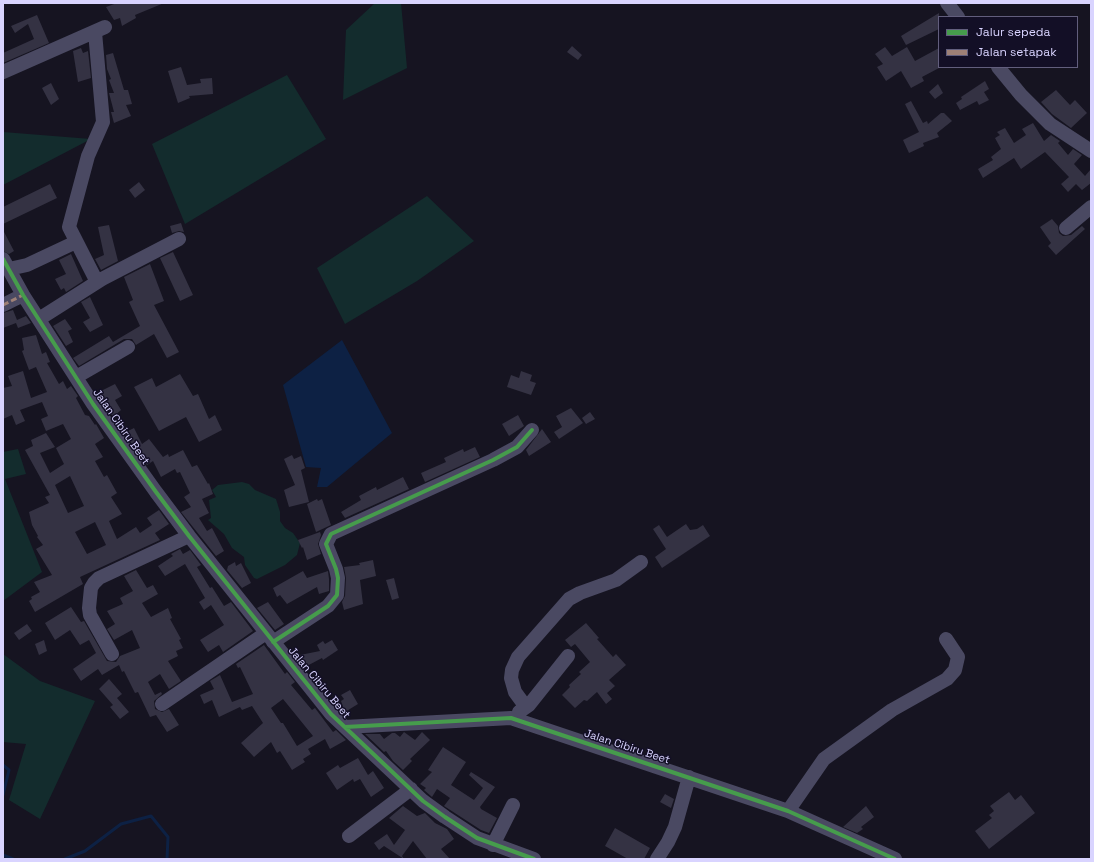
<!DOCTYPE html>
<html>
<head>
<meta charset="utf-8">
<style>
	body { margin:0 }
	#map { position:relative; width:1094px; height:862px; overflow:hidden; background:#161421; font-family:"Space Grotesk",sans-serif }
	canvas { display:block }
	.frame { position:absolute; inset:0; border:4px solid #d9d4ff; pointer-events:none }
	.legend { position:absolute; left:938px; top:16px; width:140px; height:52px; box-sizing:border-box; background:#130f26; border:1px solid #625e7d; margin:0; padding:5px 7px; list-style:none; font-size:12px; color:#d9d4ff }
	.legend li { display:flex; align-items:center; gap:8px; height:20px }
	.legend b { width:20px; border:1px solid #625e7d }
</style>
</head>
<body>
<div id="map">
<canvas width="1094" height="862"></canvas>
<div class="frame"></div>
<ul class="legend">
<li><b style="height:5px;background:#469c4c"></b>Jalur sepeda</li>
<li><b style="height:5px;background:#9e8076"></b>Jalan setapak</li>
</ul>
</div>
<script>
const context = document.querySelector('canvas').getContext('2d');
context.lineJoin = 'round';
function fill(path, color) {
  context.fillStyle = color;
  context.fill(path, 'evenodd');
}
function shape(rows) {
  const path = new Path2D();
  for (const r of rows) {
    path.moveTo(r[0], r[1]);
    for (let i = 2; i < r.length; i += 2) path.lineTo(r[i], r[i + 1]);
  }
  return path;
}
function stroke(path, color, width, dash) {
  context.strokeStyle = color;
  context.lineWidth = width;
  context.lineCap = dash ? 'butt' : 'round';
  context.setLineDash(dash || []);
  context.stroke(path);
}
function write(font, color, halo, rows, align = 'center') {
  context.font = font + ' "Space Grotesk",sans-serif';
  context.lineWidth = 3;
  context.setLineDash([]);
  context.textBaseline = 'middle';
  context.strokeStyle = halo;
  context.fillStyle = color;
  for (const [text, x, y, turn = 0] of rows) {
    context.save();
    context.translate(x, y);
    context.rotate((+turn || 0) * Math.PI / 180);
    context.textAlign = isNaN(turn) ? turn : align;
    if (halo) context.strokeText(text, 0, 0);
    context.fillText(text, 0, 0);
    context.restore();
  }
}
const green = shape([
	[375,3,401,3,407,68,343,100,346,30],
	[287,75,326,139,185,224,152,144],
	[3,132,91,139,3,185],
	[427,196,474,241,417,281,345,324,317,268],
	[18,449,26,474,5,479,42,572,3,601,3,452],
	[242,482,249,484,255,490,276,499,280,512,280,521,285,528,293,533,300,543,297,555,285,565,257,579,254,578,245,565,244,557,232,548,224,534,208,520,211,518,209,500,216,497,212,490,218,485],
	[3,654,40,681,95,701,40,819,9,800,26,744,3,742]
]);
const water = shape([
	[342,340,392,433,327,487,317,487,321,468,306,467,283,385]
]);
const stream = shape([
	[3,765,9,770,3,795],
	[3,855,13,859],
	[65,859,85,851,121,824,151,816,168,837,167,859]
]);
const building = shape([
	[117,3,164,3,135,15,136,18,122,26,120,18,114,20,106,7],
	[939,13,939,29,906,45,901,36],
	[37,15,49,43,3,63,3,53,34,39,28,24,15,33,11,26],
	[572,46,582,55,578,60,567,52],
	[885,47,892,56,907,47,915,61,939,48,939,68,922,77,924,81,911,88,901,71,886,81,877,67,883,64,875,54],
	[81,48,83,53,88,51,91,78,78,82,73,51],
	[113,53,124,90,128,90,132,104,126,105,131,116,114,123,111,112,114,112,109,93,114,93,109,80,111,79,107,69,106,55],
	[181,67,187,85,201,83,200,79,212,78,213,94,189,96,190,98,178,103,168,71],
	[985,81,989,89,984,92,989,100,979,105,977,101,960,110,956,103,962,99,961,97],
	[51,83,59,99,51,105,42,88],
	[938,84,943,93,935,99,929,92],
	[1056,90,1070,105,1075,100,1087,113,1071,128,1052,114,1041,102],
	[911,101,923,123,927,121,928,124,941,113,944,113,952,121,937,133,939,137,923,143,924,146,909,153,903,140,919,132,905,104],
	[1033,123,1044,141,1051,135,1060,141,1058,143,1068,155,1073,149,1082,155,1074,164,1085,176,1091,169,1091,183,1082,190,1076,184,1068,192,1061,184,1069,177,1045,152,1021,169,1014,158,983,178,978,169,993,160,991,157,1001,149,995,138,1000,135,997,132,1005,128,1014,143,1026,135,1022,129],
	[139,182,145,190,135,198,129,190],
	[50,184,57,198,3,224,3,207],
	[1052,219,1058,226,1059,233,1063,236,1071,235,1082,226,1085,229,1056,255,1048,246,1051,243,1040,227],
	[181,223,184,232,179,231,172,233,170,226],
	[109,225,118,261,101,270,95,259,104,255,98,227],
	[3,230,14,251,9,254,3,251],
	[173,252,193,295,180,301,160,258],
	[71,254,83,281,66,292,64,288,61,290,55,279,66,274,59,260],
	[150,264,164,301,154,305,179,352,167,358,154,334,136,345,132,339,124,339,79,366,73,358,109,336,113,342,140,326,129,302,133,300,124,277],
	[90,297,103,325,90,332,83,322,90,318,81,302],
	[13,310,17,320,26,316,31,323,18,328,16,323,3,328,3,313],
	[65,319,72,329,68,331,73,342,66,346,53,326],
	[36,335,42,354,46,352,50,362,47,363,59,384,63,381,67,389,71,386,78,396,76,398,85,415,89,416,95,425,96,424,104,438,95,444,103,457,95,461,104,477,107,475,117,493,111,497,122,514,109,521,117,539,136,527,140,533,152,525,147,518,159,510,169,524,155,533,160,540,80,577,83,584,35,612,29,601,32,599,31,597,40,592,34,582,52,575,36,549,43,545,37,537,38,536,32,525,29,512,49,503,45,497,50,495,25,450,33,446,31,440,46,433,55,447,40,453,50,473,64,464,56,448,71,439,63,424,46,431,41,419,48,416,42,402,20,410,25,421,16,425,12,415,3,419,3,388,12,386,8,376,23,371,31,398,47,392,36,367,29,370,22,351,24,350,22,338],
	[70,476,84,506,68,513,55,485],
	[95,522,106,545,87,554,75,532],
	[521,371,532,375,530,381,536,383,531,395,507,387,511,375,519,378],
	[180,374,193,396,198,394,209,419,215,415,222,430,199,442,186,417,159,431,134,387,152,378,156,387],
	[115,384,122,396,115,400,121,410,113,417,106,407,107,405,99,392],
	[571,408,583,423,559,439,554,432,562,427,556,416],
	[590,412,595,419,586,424,582,418],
	[518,415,524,426,509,436,502,424],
	[134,428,142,444,149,439,163,457,168,454,169,457,183,450,192,467,197,465,208,484,209,483,213,494,202,499,209,513,199,518,207,531,212,528,224,551,216,556,181,512,191,507,184,497,190,493,180,472,177,473,175,469,161,477,153,461,147,465,124,433],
	[542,429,551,442,529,456,526,450],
	[475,447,480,457,425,482,421,473,446,462,444,458,463,449,464,452],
	[292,455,294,459,301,456,305,468,301,470,309,502,289,507,284,490,295,485,284,459],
	[403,477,409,489,345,518,341,512,361,500,359,496,376,487,377,490],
	[317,499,318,501,322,499,331,525,316,532,307,504],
	[686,524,690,530,697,529,703,525,710,536,662,568,655,557,666,549,653,529,659,525,667,537],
	[320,532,321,535,318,544,321,554,307,560,303,547,302,548,298,540],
	[180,549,183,554,190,550,201,565,197,567,210,588,212,587,224,606,231,602,253,631,223,652,219,645,208,652,200,640,224,625,211,605,204,610,199,602,205,598,185,564,165,576,158,566,173,556,171,554],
	[373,560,376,576,360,580,363,604,344,610,342,602,345,596,346,578,344,567,360,565,359,563],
	[235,562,236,566,241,563,251,583,242,588,227,570,228,566],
	[136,570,147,588,153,585,158,594,142,603,151,617,168,608,172,618,170,619,181,639,179,640,183,648,176,651,178,656,168,661,181,681,169,689,160,674,148,682,155,695,161,692,162,694,154,701,155,709,162,712,169,709,179,725,167,732,156,715,150,717,138,692,135,693,124,671,122,672,119,665,102,675,98,669,81,681,73,669,96,653,89,640,80,645,70,630,55,640,45,623,71,607,81,622,84,621,107,661,116,662,120,656,140,648,132,630,114,640,107,629,115,624,107,611,123,604,120,598,133,591,124,576],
	[303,571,307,578,328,571,329,579,329,591,319,594,317,587,287,604,280,595,277,597,273,588],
	[394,578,399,598,392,600,386,580],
	[268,602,284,624,275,630,257,608],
	[586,623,599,638,597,639,613,657,616,654,626,665,609,680,615,686,607,693,612,699,606,704,597,692,587,701,584,700,575,708,562,695,570,687,569,685,581,674,579,672,590,662,575,644,571,647,565,640],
	[27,624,32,631,19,640,14,633],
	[44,640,47,651,39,655,35,644],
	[332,640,338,650,323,660,322,658,305,667,300,655,320,651,317,645,323,641,325,644],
	[264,645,285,674,287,672,295,682,291,685,312,710,315,708,333,732,336,730,346,740,330,749,325,739,308,749,311,754,303,759,305,762,292,770,280,751,277,753,271,742,254,757,241,743,263,723,252,706,242,710,240,707,219,717,212,700,204,704,200,695,214,689,210,681,220,675,232,702,253,694,240,667,238,668,236,664],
	[283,699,313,736,297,746,283,723,281,723,271,708],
	[109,679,122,694,117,698,129,712,120,719,110,707,113,705,99,689],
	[350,690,358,704,345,712,341,701,344,699,341,695],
	[404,732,415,740,422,732,430,740,410,759,412,761,403,770,393,761,386,751,384,752,365,734,380,734,384,739,392,733,395,733,400,737],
	[443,747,466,762,451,785,474,800,483,788,469,775,471,772,495,787,480,807,481,809,497,818,489,833,481,830,444,806,450,798,437,789,432,797,424,790,426,788,420,784,432,772,428,770],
	[358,758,368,775,373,771,384,788,371,797,360,779,354,782,353,779,337,790,326,773,338,765,340,768],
	[1009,792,1015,800,1021,795,1035,813,989,849,975,831,992,818,989,815,994,811,990,806],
	[665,794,674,799,671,808,660,802],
	[403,806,417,816,425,813,435,823,447,829,454,839,441,849,450,859,427,859,413,841,402,856,404,859,384,846,379,850,374,843,387,834,394,845,405,830,389,818],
	[866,806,874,817,861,827,863,829,857,833,843,827],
	[615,828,650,848,644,859,628,859,605,846]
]);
const minor = shape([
	[947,3,958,17],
	[95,32,103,122,88,156,69,227,97,282],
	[998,67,1021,95,1050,124,1091,151],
	[3,72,105,27],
	[1066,228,1091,207],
	[3,259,23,295,93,404,156,492,189,536,331,714,423,801,445,817,477,838,534,859],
	[9,269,27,265,76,242],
	[3,305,23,295],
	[39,319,102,279,179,239],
	[76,377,128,347],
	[273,642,328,606,337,595,338,578,336,569,326,544,331,534,493,460,517,447,532,430],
	[112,654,90,615,89,608,91,588,94,583,99,578,189,536],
	[162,704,266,633],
	[526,707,515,692,511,678,512,670,518,657,569,599,580,593,616,580,641,562],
	[519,712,529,705,568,656],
	[345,727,511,718,788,811,895,859],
	[788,811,824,759,892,710,947,679,955,670,958,657,946,639],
	[349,836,411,789],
	[493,845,513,805],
	[657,859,668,842,675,827,689,777]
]);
const quiet = shape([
	[3,305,23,295]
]);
const cycleway = shape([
	[3,259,23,295,93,404,156,492,189,536,331,714,423,801,445,817,477,838,534,859],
	[273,642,328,606,337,595,338,578,336,569,326,544,331,534,493,460,517,447,532,430],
	[345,727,511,718,788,811,895,859]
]);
const streetNames = [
	["Jalan Cibiru Beet",121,427,55],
	["Jalan Cibiru Beet",319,683,50],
	["Jalan Cibiru Beet",627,747,18]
];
fill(green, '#132c2d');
fill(water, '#0d2144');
stroke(stream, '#0d2144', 3);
fill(building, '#343243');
stroke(minor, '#4a4962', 14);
stroke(quiet, '#9e8076', 3, [6, 3]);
stroke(cycleway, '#469c4c', 4);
write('11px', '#d9d4ff', '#130f26', streetNames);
</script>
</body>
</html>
